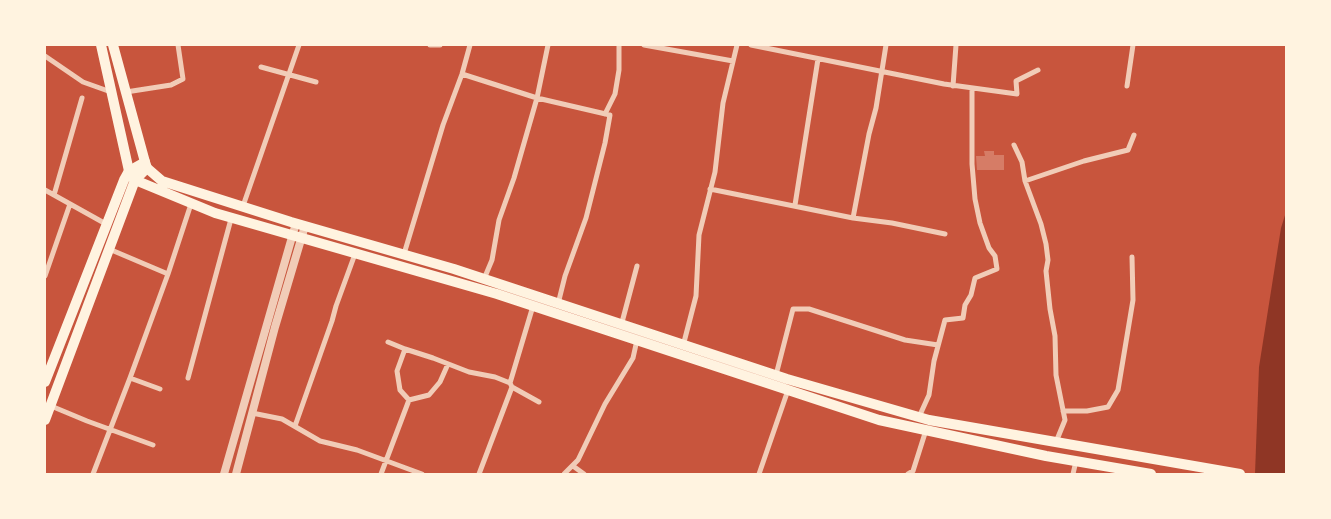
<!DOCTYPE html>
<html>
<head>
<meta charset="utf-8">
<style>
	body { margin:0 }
	#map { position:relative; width:1331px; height:519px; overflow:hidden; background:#c8553d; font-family:"Fira Sans Condensed",sans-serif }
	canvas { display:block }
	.frame { position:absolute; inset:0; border:46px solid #fff3e0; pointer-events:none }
</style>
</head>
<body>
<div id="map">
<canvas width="1331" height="519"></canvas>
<div class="frame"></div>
</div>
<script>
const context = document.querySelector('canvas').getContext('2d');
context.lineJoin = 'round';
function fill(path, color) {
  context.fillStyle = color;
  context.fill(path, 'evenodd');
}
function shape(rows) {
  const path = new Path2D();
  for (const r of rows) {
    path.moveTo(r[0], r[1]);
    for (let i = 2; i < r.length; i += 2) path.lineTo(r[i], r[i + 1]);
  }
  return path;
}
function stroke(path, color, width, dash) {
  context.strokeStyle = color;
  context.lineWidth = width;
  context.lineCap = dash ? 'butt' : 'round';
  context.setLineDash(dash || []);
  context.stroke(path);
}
const water = shape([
	[1286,212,1286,474,1255,474,1259,367,1281,228]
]);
const building = shape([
	[984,151,994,151,994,155,1004,155,1004,170,977,170,976,156,985,156]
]);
const minor = shape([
	[430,45,440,45],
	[644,45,733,61],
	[751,45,944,84,1017,94,1016,81,1038,70],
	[886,45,876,108,869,134,853,218,892,223,945,234],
	[45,56,83,82,111,92],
	[261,67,316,82],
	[462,74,537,98,610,115,605,143,586,218,565,276,558,304],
	[953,86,956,45],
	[1127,86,1133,45],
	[126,92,171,85,183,79,178,45],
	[605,114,615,94,619,70,619,45],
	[1014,145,1022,162,1025,181,1041,224,1046,244,1048,260,1046,271,1050,309,1055,336,1056,375,1065,420,1056,442],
	[1025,181,1084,161,1128,150,1134,135],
	[710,189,853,218],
	[45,190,106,224],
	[54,195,82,98],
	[795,205,818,59],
	[243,206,299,45],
	[404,254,443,125,462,74,470,45],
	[168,274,191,204],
	[45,276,70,204],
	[484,279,492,260,499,220,514,178,537,98,548,45],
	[621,326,637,266],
	[388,342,405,349],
	[683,346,696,296,699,235,715,172,723,103,737,45],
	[776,375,793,309,809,309,905,340,938,345],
	[130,378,160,389],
	[188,378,231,219],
	[512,387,539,402],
	[409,400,429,395,440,382,448,364],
	[51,406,87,421,153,445],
	[1063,411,1087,411,1108,407,1118,390,1133,300,1132,257],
	[252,413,282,419,320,441,357,450,422,474],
	[919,417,929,395,934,361,945,320,963,318,965,305,971,295,975,278,997,269,995,256,989,248,980,223,975,199,972,164,972,89],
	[295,426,332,321,336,306,355,254],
	[573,466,584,474],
	[93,474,130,378,168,274,109,249],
	[381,474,409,400,400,390,397,371,405,349,433,358,469,372,495,377,510,383],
	[479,474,512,387,510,383,533,306],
	[564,474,578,460,605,404,633,358,637,340],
	[759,474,788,390],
	[908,474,913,471,926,430],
	[1073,474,1076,461]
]);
const tertiary = shape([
	[224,474,296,223],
	[236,474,275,327,305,226]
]);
const primary = shape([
	[45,382,124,180,129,171,145,162],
	[45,420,135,180,147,168]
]);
const trunk = shape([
	[101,45,129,171,135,180,215,213,497,294,879,420,1046,456,1151,474],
	[113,45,145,162,147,168,162,181,291,222,454,269,787,379,929,420,1240,474]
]);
fill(water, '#8f3625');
fill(building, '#d67c66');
stroke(minor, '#f1ccb7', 5);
stroke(tertiary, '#f1ccb7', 8);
stroke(primary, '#fff3e0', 10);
stroke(trunk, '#fff3e0', 10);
</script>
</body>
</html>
